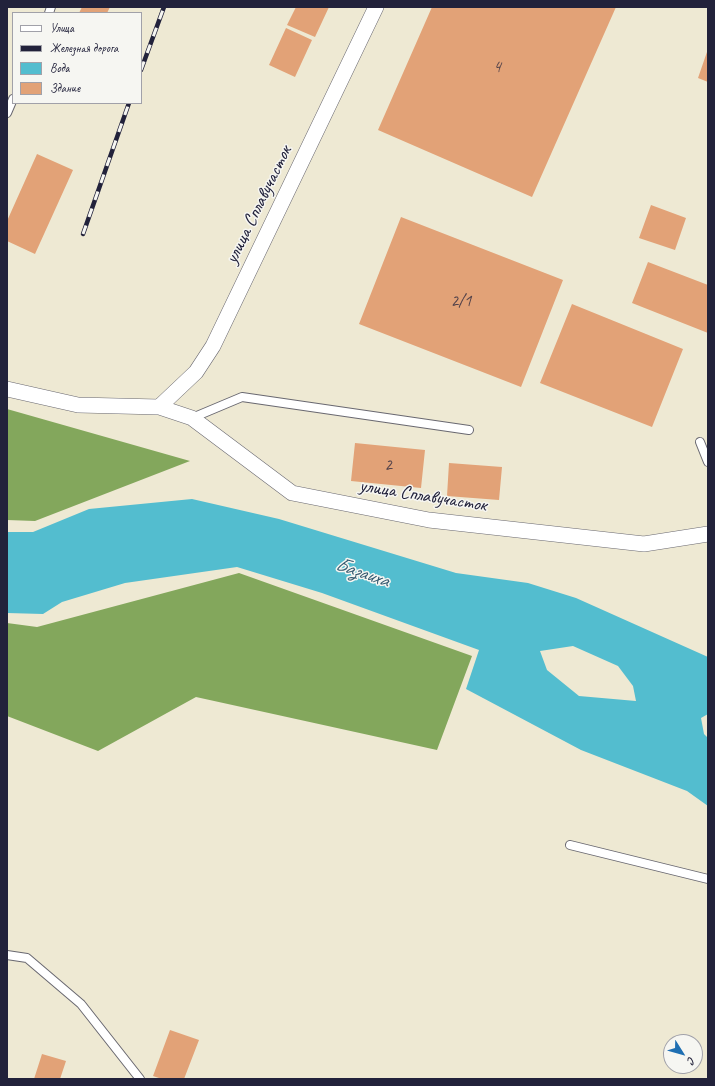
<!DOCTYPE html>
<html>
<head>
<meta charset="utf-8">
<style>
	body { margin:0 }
	#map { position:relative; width:715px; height:1086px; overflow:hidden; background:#eee9d3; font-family:Caveat,sans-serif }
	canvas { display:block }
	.frame { position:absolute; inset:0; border:8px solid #22223b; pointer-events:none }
	.legend { position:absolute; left:12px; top:12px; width:130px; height:92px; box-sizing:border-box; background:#f6f6f2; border:1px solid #a1a1a9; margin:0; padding:5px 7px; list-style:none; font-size:12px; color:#22223b }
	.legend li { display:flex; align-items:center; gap:8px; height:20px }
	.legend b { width:20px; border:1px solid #a1a1a9 }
	.north { position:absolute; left:663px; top:1034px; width:40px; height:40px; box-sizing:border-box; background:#f6f6f2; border:1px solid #a1a1a9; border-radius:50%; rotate:127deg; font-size:11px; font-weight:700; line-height:16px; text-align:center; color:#22223b }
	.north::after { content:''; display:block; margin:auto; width:14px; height:18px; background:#1f6fb2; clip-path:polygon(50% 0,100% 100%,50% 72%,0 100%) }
</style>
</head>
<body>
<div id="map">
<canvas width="715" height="1086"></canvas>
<div class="frame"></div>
<ul class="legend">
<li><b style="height:5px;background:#fff"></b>Улица</li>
<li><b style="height:5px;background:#22223b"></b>Железная дорога</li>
<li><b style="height:11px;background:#53bdcf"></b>Вода</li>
<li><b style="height:11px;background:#e2a277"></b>Здание</li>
</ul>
<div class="north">С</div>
</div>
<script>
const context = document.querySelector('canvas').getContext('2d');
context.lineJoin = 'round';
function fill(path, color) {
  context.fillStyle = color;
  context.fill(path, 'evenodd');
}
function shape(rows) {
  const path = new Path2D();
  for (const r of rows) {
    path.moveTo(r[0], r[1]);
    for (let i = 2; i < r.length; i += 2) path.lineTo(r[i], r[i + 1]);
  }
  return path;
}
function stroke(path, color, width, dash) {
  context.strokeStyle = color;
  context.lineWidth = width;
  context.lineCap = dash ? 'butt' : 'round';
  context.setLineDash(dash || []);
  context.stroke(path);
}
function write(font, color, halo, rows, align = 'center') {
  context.font = font + ' Caveat,sans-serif';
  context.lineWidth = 3;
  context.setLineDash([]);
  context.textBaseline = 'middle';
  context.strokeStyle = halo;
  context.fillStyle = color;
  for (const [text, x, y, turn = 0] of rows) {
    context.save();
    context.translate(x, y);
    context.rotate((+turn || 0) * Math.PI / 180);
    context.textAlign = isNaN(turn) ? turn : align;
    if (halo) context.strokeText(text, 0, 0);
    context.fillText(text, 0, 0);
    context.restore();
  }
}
const forest = shape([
	[7,409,190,461,35,521,7,520],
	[239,573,472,656,437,750,196,697,98,751,7,716,7,623,37,627]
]);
const water = shape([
	[192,499,279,519,456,573,528,583,576,598,708,657,708,714,701,718,704,734,708,738,708,806,687,791,581,750,466,689,479,650,322,593,237,567,125,583,62,602,43,614,7,613,7,532,33,532,89,509],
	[573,646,618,666,633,686,636,701,579,696,547,670,540,651]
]);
const building = shape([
	[82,7,110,7,107,13,79,13],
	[296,7,329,7,315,37,287,25],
	[432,7,616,7,532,197,378,130],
	[286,28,312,40,295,77,269,65],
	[708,49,708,82,698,78],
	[37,154,73,170,35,254,7,241,7,221],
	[651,205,686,218,675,250,639,238],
	[401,217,563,280,521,387,359,324],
	[648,262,708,285,708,333,632,303],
	[572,304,683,349,652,427,540,383],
	[355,443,425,450,421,488,351,481],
	[449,463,502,467,499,500,447,496],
	[170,1030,199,1040,184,1079,162,1079,153,1076],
	[42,1054,66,1061,60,1079,34,1079]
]);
const service = shape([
	[49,13,51,7],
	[7,113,13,99],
	[192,418,242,397,469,430],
	[700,442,708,462],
	[570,845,708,879],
	[7,955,27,958,81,1004,140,1079]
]);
const minor = shape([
	[7,389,78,405,159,407,192,418,292,493,429,520,644,544,708,534],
	[159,407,196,372,213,346,376,7]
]);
const rail = shape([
	[141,70,164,7],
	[83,234,129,103]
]);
const numberNames = [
	["4",497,68],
	["2/1",461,302],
	["2",388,466]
];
const streetNames = [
	["улица Сплавучасток",259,205,-64],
	["улица Сплавучасток",423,496,9]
];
const waterNames = [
	["Базаиха",362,573,19]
];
fill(forest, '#83a75c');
fill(water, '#53bdcf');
fill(building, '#e2a277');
stroke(service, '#696870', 10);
stroke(minor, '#696870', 16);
stroke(service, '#fff', 8);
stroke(minor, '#fff', 15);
stroke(rail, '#22223b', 4.5);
stroke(rail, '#f6f6f2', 3, [9]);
write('17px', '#52424a', null, numberNames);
write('19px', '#22223b', '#f6f6f2', streetNames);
write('italic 20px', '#33586f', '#f6f6f2', waterNames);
</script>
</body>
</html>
